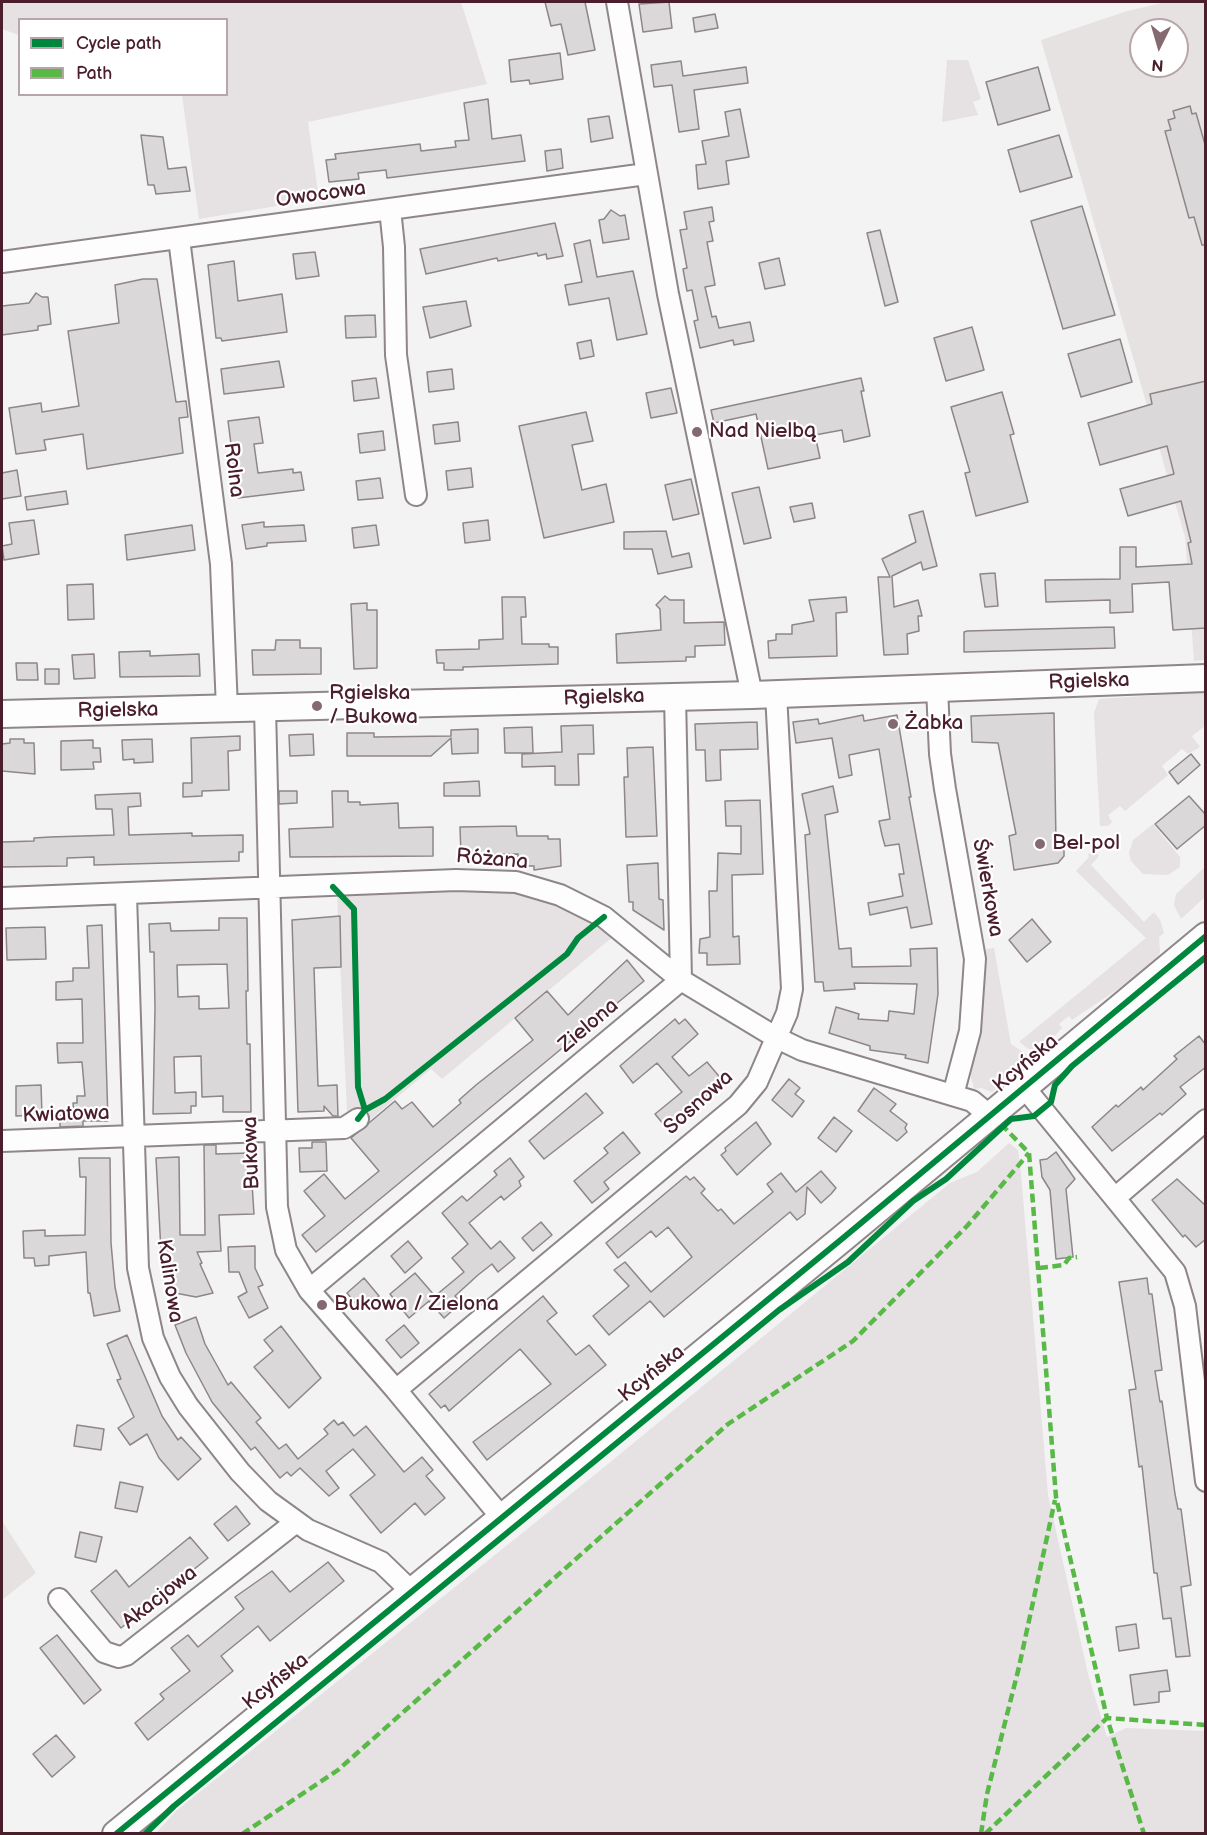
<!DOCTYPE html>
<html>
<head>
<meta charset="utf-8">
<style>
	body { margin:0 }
	#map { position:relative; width:1207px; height:1835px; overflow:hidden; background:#f3f3f3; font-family:"Balsamiq Sans",sans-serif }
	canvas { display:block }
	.frame { position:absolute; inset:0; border:3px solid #4a1f2b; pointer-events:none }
	.legend { position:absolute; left:18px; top:18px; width:210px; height:78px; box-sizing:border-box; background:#fff; border:2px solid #b7a5aa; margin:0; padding:8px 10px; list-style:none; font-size:18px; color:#4a1f2b }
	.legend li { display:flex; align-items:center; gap:12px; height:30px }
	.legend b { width:30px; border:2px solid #b7a5aa }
	.north { position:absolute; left:1129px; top:18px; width:60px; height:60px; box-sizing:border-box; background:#fff; border:2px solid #b7a5aa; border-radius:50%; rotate:185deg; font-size:16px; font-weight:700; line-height:24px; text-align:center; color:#4a1f2b }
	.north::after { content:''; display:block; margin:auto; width:21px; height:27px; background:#856971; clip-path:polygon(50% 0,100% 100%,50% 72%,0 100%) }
</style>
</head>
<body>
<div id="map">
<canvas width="1207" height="1835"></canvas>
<div class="frame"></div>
<ul class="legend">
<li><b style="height:8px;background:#00873e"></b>Cycle path</li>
<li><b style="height:8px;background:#58b947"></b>Path</li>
</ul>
<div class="north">N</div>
</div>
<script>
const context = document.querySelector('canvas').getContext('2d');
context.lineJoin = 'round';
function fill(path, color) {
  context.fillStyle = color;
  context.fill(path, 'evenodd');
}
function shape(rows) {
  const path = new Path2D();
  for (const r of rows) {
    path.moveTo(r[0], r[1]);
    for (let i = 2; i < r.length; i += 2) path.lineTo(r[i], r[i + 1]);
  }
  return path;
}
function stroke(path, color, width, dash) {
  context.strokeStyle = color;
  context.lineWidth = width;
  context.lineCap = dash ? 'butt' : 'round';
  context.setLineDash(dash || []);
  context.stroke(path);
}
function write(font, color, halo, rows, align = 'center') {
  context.font = font + ' "Balsamiq Sans",sans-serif';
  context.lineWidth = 4.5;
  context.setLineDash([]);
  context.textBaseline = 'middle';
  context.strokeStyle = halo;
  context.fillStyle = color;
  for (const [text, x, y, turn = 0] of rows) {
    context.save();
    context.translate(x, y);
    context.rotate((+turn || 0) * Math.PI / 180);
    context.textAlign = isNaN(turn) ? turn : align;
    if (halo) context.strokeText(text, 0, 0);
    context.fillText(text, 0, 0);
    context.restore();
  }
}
const built = shape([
	[1167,2,1205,2,1205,660,1194,661,1185,537,1041,40,1127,11],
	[1141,30,1177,30,1177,66,1141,66],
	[2,1521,36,1573,2,1600]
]);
const green = shape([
	[2,2,461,2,487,84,308,122,319,199,199,219,182,95,226,94,226,20,20,20,19,35,2,29],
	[947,60,968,60,981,99,973,102,978,115,942,122],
	[1205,692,1205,726,1192,736,1200,747,1188,754,1182,749,1162,766,1168,775,1125,811,1120,806,1108,815,1112,822,1108,826,1100,826,1094,713,1099,699],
	[1153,824,1180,857,1180,867,1168,875,1143,874,1131,861,1129,853,1133,840],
	[1095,850,1099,856,1091,865,1144,922,1154,912,1160,920,1164,933,1159,937,1160,952,1158,958,1136,977,1072,1020,1069,1016,1059,1024,1062,1028,1037,1055,1019,1042,1146,938,1076,871,1089,857,1088,854],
	[1205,867,1205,897,1181,919,1174,905,1176,894],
	[466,886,514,889,552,901,615,935,442,1079,431,1069,366,1123,347,1112,337,894],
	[994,948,1011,1044,1032,1058,992,1092,981,1088,974,1089,969,1070,981,1021,982,950],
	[1009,1143,1018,1150,1021,1174,1048,1495,1088,1674,1107,1737,1126,1728,1205,1731,1205,1833,156,1833,176,1811,597,1473,950,1183,977,1172]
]);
const building = shape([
	[545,2,585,2,595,50,568,55,561,24,551,26,545,2],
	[669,2,672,28,643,32,639,4,669,2],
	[715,14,718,28,695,32,693,18,715,14],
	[560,53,563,79,530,84,529,80,511,82,509,60,560,53],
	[681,61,683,76,746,67,748,83,694,90,699,129,679,132,672,85,654,87,651,65,681,61],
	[1038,67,1050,110,998,125,986,82,1038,67],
	[488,99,492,139,521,135,525,161,387,178,386,170,358,173,359,179,329,182,326,160,336,159,335,154,420,144,421,151,456,147,455,141,469,140,464,103,488,99],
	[1190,106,1192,114,1196,113,1206,148,1206,245,1202,245,1194,217,1189,218,1165,131,1171,130,1168,120,1175,118,1173,111,1190,106],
	[740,109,749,157,726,161,729,184,698,189,696,165,706,164,702,141,729,136,725,112,740,109],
	[609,116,613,138,591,142,588,119,609,116],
	[141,135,163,137,168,169,186,167,190,191,156,194,154,185,148,185,141,135],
	[1059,135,1072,177,1020,192,1008,150,1059,135],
	[561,149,563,168,547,171,545,151,561,149],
	[1082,206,1115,315,1063,329,1031,221,1082,206],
	[712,207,714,221,709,222,713,241,707,242,715,285,705,287,712,317,716,316,719,328,750,322,754,341,734,345,733,340,700,348,694,321,698,320,692,290,687,291,683,269,687,268,680,230,687,229,684,212,712,207],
	[611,210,620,216,625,215,629,239,603,243,599,220,604,219,611,210],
	[555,223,563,256,547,259,546,254,538,256,537,253,498,261,497,258,426,274,420,249,555,223],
	[880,230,898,302,885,306,867,233,880,230],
	[590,240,597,277,633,271,647,334,617,340,609,298,569,305,565,285,582,282,574,244,590,240],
	[315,252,319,276,296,279,293,254,315,252],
	[779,258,785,285,765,289,759,263,779,258],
	[234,261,238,301,282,294,287,332,222,341,221,338,216,338,208,265,234,261],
	[143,279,157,279,176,402,186,401,188,417,179,418,183,453,87,469,83,434,44,440,46,450,16,454,9,408,41,403,42,412,79,406,68,331,119,323,115,285,143,279],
	[36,293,42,297,48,297,51,324,38,326,38,330,2,335,2,306,29,303,36,293],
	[466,301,471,326,430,338,423,307,466,301],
	[375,315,376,337,346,338,345,316,375,315],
	[972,327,984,370,946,381,934,338,972,327],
	[1120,339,1132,382,1081,397,1068,354,1120,339],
	[591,340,594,356,580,359,577,343,591,340],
	[279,361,284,387,224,394,221,369,279,361],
	[452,369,454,389,429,392,427,372,452,369],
	[376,378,379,398,354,401,352,381,376,378],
	[861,378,864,391,861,391,870,436,844,442,842,430,815,435,820,458,768,469,756,414,714,423,711,410,861,378],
	[1206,381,1206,628,1173,630,1169,582,1132,584,1133,612,1110,613,1110,600,1046,602,1045,580,1120,579,1120,547,1136,547,1136,567,1192,564,1188,543,1191,542,1181,501,1128,516,1120,489,1174,474,1167,446,1100,465,1088,423,1152,404,1150,394,1206,381],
	[671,388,677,413,651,418,646,393,671,388],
	[1002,392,1014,434,1010,435,1028,502,976,516,965,473,970,472,951,407,1002,392],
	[586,412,593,441,572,445,582,490,606,484,614,522,544,538,519,426,586,412],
	[259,417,263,443,254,444,258,473,293,469,293,473,301,472,304,490,238,498,228,421,259,417],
	[458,422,460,441,435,444,433,425,458,422],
	[383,431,385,450,360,453,358,434,383,431],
	[471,468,473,487,448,490,446,471,471,468],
	[17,470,21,496,2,499,2,473,17,470],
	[380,478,383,498,358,500,356,481,380,478],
	[691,479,699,514,673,520,665,485,691,479],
	[759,487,771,538,744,544,732,493,759,487],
	[66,491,68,504,27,510,25,497,66,491],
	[812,503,815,518,794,522,790,507,812,503],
	[923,511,937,566,923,570,921,562,892,576,894,607,918,600,922,616,918,616,919,631,907,634,908,654,884,655,878,577,890,577,882,559,916,542,909,515,923,511],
	[34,520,39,554,4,560,2,546,12,544,9,523,34,520],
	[488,520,490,540,465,543,463,523,488,520],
	[264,522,264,527,304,525,306,541,267,543,267,546,246,549,242,525,264,522],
	[192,525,195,550,127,560,125,535,192,525],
	[376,525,379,545,354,548,352,528,376,525],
	[666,531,672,557,689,553,692,567,658,574,652,549,624,549,624,532,666,531],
	[995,573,998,606,985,607,980,574,995,573],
	[93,584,94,619,68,620,67,585,93,584],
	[665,596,670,600,684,600,684,623,724,622,725,645,695,646,695,657,686,657,686,661,617,663,616,634,661,630,660,609,656,605,665,596],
	[502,597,525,597,526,617,521,617,522,644,549,644,549,647,558,647,558,664,463,667,463,670,444,670,444,663,437,663,436,650,479,649,479,640,503,639,502,597],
	[846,597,847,612,836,613,837,656,769,658,768,641,776,640,776,634,792,634,792,625,814,621,809,600,846,597],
	[367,603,367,610,377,610,377,668,354,669,351,604,367,603],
	[1114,627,1115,648,964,652,964,632,967,631,1114,627],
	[276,640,300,640,300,648,321,648,321,674,253,675,252,650,275,650,276,640],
	[150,651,150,656,199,654,200,676,120,677,119,652,150,651],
	[94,654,95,678,74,679,72,655,94,654],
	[16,663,37,663,38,680,17,680,16,663],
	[45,669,59,669,59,684,45,684,45,669],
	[1054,713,1056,845,1064,851,1064,856,1058,863,1014,870,1009,836,1016,834,998,743,972,742,971,716,1054,713],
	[863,715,864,721,897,715,911,797,909,797,932,924,911,928,907,907,870,915,868,903,903,896,899,874,904,874,899,844,885,846,882,835,879,821,890,819,879,749,849,755,852,775,839,778,832,738,796,743,793,722,818,719,819,724,863,715],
	[757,722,758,749,720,750,721,780,706,781,705,750,696,750,695,724,757,722],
	[593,725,594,754,578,754,579,785,555,785,555,766,522,767,522,754,562,752,561,726,593,725],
	[532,727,533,753,505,753,504,728,532,727],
	[478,729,478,753,452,754,451,738,431,756,347,756,347,733,374,733,374,737,451,736,451,730,478,729],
	[313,734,314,755,290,756,289,735,313,734],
	[240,736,240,750,228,751,229,790,202,791,202,796,183,797,183,783,192,783,191,738,240,736],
	[10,739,24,739,24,743,34,743,35,774,2,771,2,744,10,743,10,739],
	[152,739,153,762,134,763,134,759,123,760,122,740,152,739],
	[93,740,93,748,100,748,101,762,93,762,94,769,61,770,61,741,93,740],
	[653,747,657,836,626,837,624,777,628,777,627,748,653,747],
	[1191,754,1200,765,1178,784,1169,772,1191,754],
	[479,781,480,796,444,796,444,783,479,781],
	[833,786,838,812,825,815,839,949,851,948,852,967,911,966,910,949,937,948,938,994,928,1063,905,1058,906,1055,870,1050,870,1046,829,1033,836,1007,859,1014,858,1019,888,1021,889,1011,914,1014,917,984,854,983,855,989,824,991,823,982,815,982,805,835,810,834,802,794,833,786],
	[279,791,297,791,297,803,279,804,279,791],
	[332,791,348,791,348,802,360,802,360,805,398,803,399,828,433,827,433,856,290,857,289,829,333,827,332,791],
	[140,793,141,806,128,807,129,835,192,833,192,836,243,835,243,852,239,852,239,861,94,865,94,857,67,858,67,866,2,867,2,842,34,841,34,838,50,837,114,835,112,809,96,809,95,795,140,793],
	[1189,796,1206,815,1206,825,1177,849,1155,824,1189,796],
	[760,800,763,874,732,875,733,937,739,936,740,964,707,965,707,953,699,953,700,939,710,937,709,891,717,891,718,853,741,854,741,826,726,826,725,801,760,800],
	[516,826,517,836,548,836,548,839,560,839,561,866,534,870,534,866,518,866,518,854,461,855,460,827,516,826],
	[658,863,659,899,663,900,664,930,633,910,633,902,629,902,627,865,658,863],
	[340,916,341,967,314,968,318,1086,337,1085,338,1116,333,1116,324,1106,324,1111,298,1112,292,920,340,916],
	[219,918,247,918,248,991,246,991,247,1044,250,1044,251,1112,223,1112,223,1096,202,1097,201,1056,174,1057,175,1093,196,1092,196,1106,191,1106,191,1113,153,1114,155,1008,154,952,150,952,149,924,170,923,171,931,219,930,219,918],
	[227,964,229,1008,199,1009,199,996,178,997,177,965,227,964],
	[1032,919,1051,942,1027,962,1009,940,1032,919],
	[102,925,108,1121,83,1121,83,1126,60,1127,60,1115,74,1115,73,1103,77,1103,77,1096,85,1096,82,1062,58,1063,57,1043,83,1043,82,999,56,1000,56,982,73,981,73,968,89,968,87,926,102,925],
	[45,927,46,959,7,960,6,928,45,927],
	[627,960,644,981,593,1023,589,1019,569,1036,572,1040,316,1252,302,1235,325,1216,304,1191,324,1174,345,1199,379,1171,351,1138,395,1101,402,1109,412,1102,433,1127,461,1103,459,1100,476,1085,533,1040,515,1018,547,991,568,1015,627,960],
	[675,1019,679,1024,685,1019,698,1034,672,1057,689,1076,707,1062,723,1081,684,1113,686,1117,669,1131,655,1114,682,1092,657,1063,633,1083,620,1066,675,1019],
	[1199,1036,1206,1045,1206,1067,1180,1087,1186,1094,1162,1115,1160,1113,1112,1151,1092,1127,1116,1105,1118,1107,1141,1087,1143,1090,1177,1059,1174,1056,1199,1036],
	[789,1079,800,1088,795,1094,804,1101,792,1117,772,1100,789,1079],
	[41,1085,42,1115,16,1116,16,1086,41,1085],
	[874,1088,896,1104,890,1111,907,1124,905,1128,907,1132,897,1141,858,1111,874,1088],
	[586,1093,603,1113,544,1159,529,1141,586,1093],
	[834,1117,852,1131,836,1152,818,1138,834,1117],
	[756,1122,771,1144,737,1175,721,1155,726,1151,725,1148,756,1122],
	[623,1132,640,1153,604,1182,609,1189,592,1203,574,1181,608,1153,604,1148,623,1132],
	[312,1142,326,1142,327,1171,300,1172,299,1148,312,1148,312,1142],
	[204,1145,216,1145,216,1154,250,1153,254,1214,219,1215,221,1251,197,1252,202,1263,200,1264,213,1293,196,1297,175,1293,173,1270,162,1270,156,1158,179,1157,180,1235,205,1235,204,1145],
	[1056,1152,1075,1179,1066,1189,1073,1257,1056,1259,1050,1190,1042,1177,1040,1160,1047,1159,1056,1152],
	[79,1158,110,1158,111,1243,115,1287,120,1311,94,1316,90,1293,88,1293,86,1252,49,1256,49,1265,35,1266,34,1258,24,1258,23,1231,45,1230,45,1236,85,1235,86,1177,80,1177,79,1158],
	[510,1158,524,1177,519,1181,521,1186,504,1200,501,1196,469,1223,491,1249,500,1241,515,1258,498,1272,492,1264,478,1275,455,1296,461,1303,444,1318,429,1301,409,1318,390,1294,415,1273,435,1296,464,1272,452,1258,468,1244,442,1213,462,1196,467,1201,497,1175,494,1171,510,1158],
	[821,1171,836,1188,831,1194,821,1203,807,1187,805,1214,797,1220,790,1212,664,1317,650,1301,609,1335,593,1316,629,1286,614,1270,625,1262,651,1292,692,1257,668,1227,656,1237,651,1231,618,1258,606,1243,686,1176,690,1180,694,1177,705,1189,701,1193,718,1211,721,1209,734,1224,773,1192,767,1184,781,1173,796,1192,821,1171],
	[1177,1179,1206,1206,1206,1239,1196,1247,1185,1235,1183,1237,1152,1200,1177,1179],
	[541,1222,552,1235,533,1251,522,1238,541,1222],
	[408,1241,422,1258,405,1273,391,1256,408,1241],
	[255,1246,255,1268,263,1285,258,1287,268,1308,249,1318,238,1297,247,1292,239,1272,229,1272,228,1247,255,1246],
	[364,1278,379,1296,361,1310,347,1293,364,1278],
	[1147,1278,1149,1294,1152,1294,1162,1370,1155,1371,1160,1402,1162,1401,1175,1494,1178,1509,1181,1509,1191,1585,1181,1587,1190,1656,1176,1657,1171,1618,1163,1619,1157,1573,1154,1573,1142,1466,1139,1467,1129,1390,1136,1389,1119,1282,1147,1278],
	[543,1296,557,1313,547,1321,576,1355,589,1345,606,1365,487,1460,473,1442,551,1384,520,1349,449,1411,445,1405,441,1408,429,1394,543,1296],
	[196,1317,205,1344,228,1385,231,1382,261,1418,256,1422,279,1449,286,1444,298,1459,328,1434,324,1429,334,1420,338,1425,343,1422,354,1436,366,1426,404,1472,422,1457,433,1470,426,1476,445,1498,425,1515,415,1503,381,1533,350,1495,375,1475,353,1449,326,1471,339,1488,329,1496,300,1468,291,1476,287,1472,280,1478,255,1447,251,1450,212,1402,186,1353,175,1325,196,1317],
	[404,1325,419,1343,401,1358,386,1340,404,1325],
	[281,1326,321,1378,289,1408,254,1367,273,1351,264,1340,281,1326],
	[127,1335,162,1416,178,1440,181,1437,201,1459,178,1480,159,1458,147,1434,130,1445,118,1428,134,1417,117,1380,121,1379,107,1344,127,1335],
	[77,1425,104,1429,101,1450,74,1446,77,1425],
	[120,1482,143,1487,137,1512,115,1508,120,1482],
	[236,1506,250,1524,228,1541,214,1524,236,1506],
	[80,1532,102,1537,96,1562,75,1557,80,1532],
	[190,1537,208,1558,121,1628,91,1591,116,1570,129,1587,190,1537],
	[328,1562,344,1581,270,1641,258,1626,221,1656,233,1671,148,1740,135,1723,164,1699,160,1694,190,1671,171,1648,188,1635,198,1647,244,1609,235,1597,272,1571,290,1592,328,1562],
	[1136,1624,1139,1648,1119,1651,1116,1627,1136,1624],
	[57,1635,101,1690,84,1704,40,1648,57,1635],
	[1167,1670,1170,1691,1159,1692,1159,1702,1134,1705,1130,1675,1167,1670],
	[56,1735,75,1757,52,1777,33,1754,56,1735]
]);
const minor = shape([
	[617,2,668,294,752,695],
	[390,209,394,247,396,355,416,495],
	[179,239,221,564,227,709],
	[2,262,646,174],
	[937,688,940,754,945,789,975,959,970,1031,953,1095],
	[265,708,277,1207,286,1250,309,1290,396,1390,502,1518],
	[126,895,138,1268,153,1338,170,1377,188,1406,240,1472,268,1501,308,1530,381,1562,412,1592],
	[2,898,456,880,516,882,560,895,604,917,681,980,777,1038,802,1050,972,1101,990,1116],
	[1024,1087,1175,1272,1185,1306,1206,1481],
	[2,1141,344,1128,358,1119],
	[1116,1197,1206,1120],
	[309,1290,681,980,675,696],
	[396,1390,738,1105,757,1082,787,1013,792,989,776,694],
	[59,1599,104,1652,119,1657,126,1655,296,1522]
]);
const tertiary = shape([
	[2,714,752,695,1206,678],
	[116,1834,843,1238,1206,936]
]);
const quiet = shape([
	[1001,1124,1029,1153,1056,1497,1107,1718,1206,1725],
	[1039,1268,1064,1265,1069,1258,1077,1257],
	[242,1834,338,1770,728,1424,853,1341,967,1226,1029,1153],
	[981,1834,987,1794,1019,1667,1055,1500],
	[985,1834,1107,1718,1144,1834]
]);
const cycleway = shape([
	[333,887,354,909,358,1087,365,1110,358,1119],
	[365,1110,385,1099,567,954,578,938,604,917],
	[116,1834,843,1238,1206,936],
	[145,1834,174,1806,779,1310,848,1262,913,1201,946,1179,1011,1119,1034,1116,1051,1102,1055,1085,1072,1066,1206,957]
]);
const markers = [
	[697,432,6,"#856971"],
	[317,706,6,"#856971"],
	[893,724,6,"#856971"],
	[1040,844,6,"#856971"],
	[322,1305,6,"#856971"]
];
const streetNames = [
	["Owocowa",321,195,-8],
	["Rolna",233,470,83],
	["Rgielska",1089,682,-2],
	["Rgielska",604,698,-2],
	["Rgielska",118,711,-1],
	["Różana",492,860,5],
	["Świerkowa",987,888,80],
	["Zielona",589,1026,-40],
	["Kcyńska",1026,1064,-40],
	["Sosnowa",699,1103,-42],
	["Kwiatowa",66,1115,-2],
	["Bukowa",252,1153,-92],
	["Kalinowa",169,1281,81],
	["Kcyńska",652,1374,-39],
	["Akacjowa",160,1598,-38],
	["Kcyńska",276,1682,-39]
];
const poiNames = [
	["Nad Nielbą",709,432],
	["Rgielska",329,694],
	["/ Bukowa",329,718],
	["Żabka",905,724],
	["Bel-pol",1052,844],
	["Bukowa / Zielona",334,1305]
];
fill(built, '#e6e2e2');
fill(green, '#e6e1e2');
fill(building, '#dad8d9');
stroke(building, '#8e8688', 1.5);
stroke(minor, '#8e8688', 24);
stroke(tertiary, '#8e8688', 30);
stroke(minor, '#fdfdfd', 20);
stroke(tertiary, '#fdfdfd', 26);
stroke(quiet, '#58b947', 4.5, [9, 4.5]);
stroke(cycleway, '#00873e', 6);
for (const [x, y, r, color] of markers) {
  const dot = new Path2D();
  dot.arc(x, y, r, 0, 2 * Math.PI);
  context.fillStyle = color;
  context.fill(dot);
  stroke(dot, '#fff', 2);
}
write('21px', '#4a1f2b', '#fff', streetNames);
write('21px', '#4a1f2b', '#fff', poiNames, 'left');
</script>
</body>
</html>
